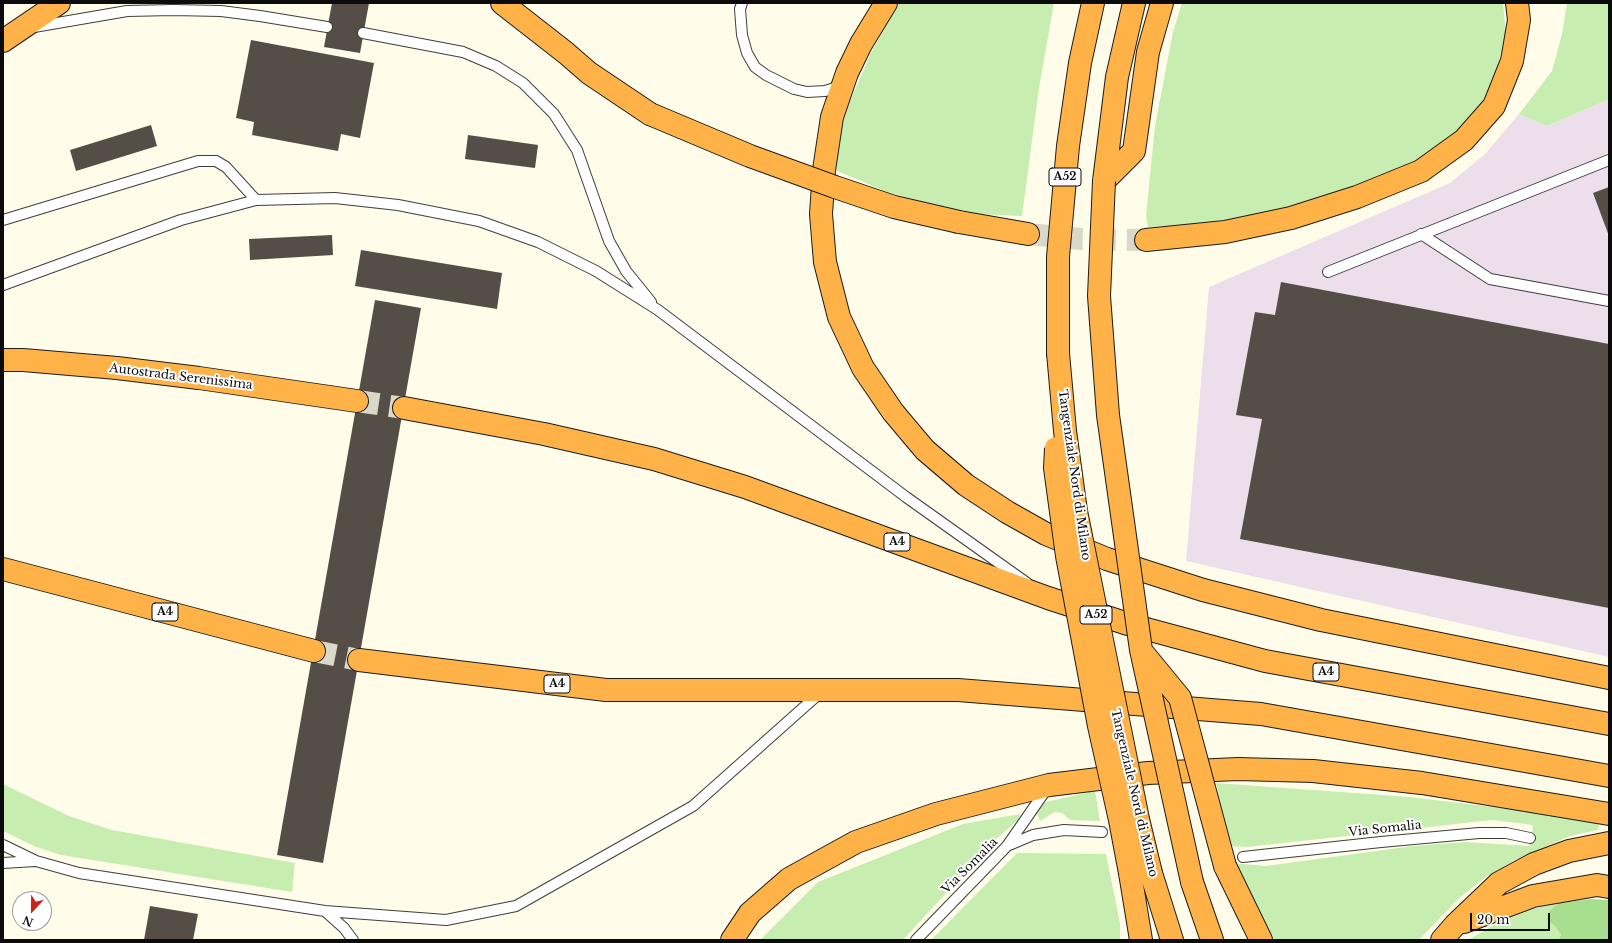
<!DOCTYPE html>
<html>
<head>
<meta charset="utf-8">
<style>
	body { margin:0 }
	#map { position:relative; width:1612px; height:943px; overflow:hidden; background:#fffdea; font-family:"Libre Baskerville",serif }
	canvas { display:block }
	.frame { position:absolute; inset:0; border:4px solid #0b0b0b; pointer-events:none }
	.north { position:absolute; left:12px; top:891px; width:40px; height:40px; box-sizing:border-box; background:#fff; border:1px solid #9d9d9d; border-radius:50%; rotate:202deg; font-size:11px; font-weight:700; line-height:16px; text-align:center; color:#0b0b0b }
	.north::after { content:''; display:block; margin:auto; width:14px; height:18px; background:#c72517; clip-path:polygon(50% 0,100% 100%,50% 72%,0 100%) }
	.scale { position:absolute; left:1470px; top:913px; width:80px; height:18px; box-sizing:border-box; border:2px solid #0b0b0b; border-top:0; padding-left:5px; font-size:12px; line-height:14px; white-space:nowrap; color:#0b0b0b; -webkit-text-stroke:3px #fff; paint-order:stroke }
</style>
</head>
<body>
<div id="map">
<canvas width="1612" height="943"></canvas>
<div class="frame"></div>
<div class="north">N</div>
<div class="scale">20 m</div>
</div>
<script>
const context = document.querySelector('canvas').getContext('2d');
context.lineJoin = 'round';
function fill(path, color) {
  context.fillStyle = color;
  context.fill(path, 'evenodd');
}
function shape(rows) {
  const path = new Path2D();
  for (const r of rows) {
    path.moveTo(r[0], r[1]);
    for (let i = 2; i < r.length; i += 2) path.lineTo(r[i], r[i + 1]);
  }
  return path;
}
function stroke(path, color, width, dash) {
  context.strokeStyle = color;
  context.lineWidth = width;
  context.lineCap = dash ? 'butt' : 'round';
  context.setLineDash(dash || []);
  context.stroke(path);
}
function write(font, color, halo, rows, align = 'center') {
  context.font = font + ' "Libre Baskerville",serif';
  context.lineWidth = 4;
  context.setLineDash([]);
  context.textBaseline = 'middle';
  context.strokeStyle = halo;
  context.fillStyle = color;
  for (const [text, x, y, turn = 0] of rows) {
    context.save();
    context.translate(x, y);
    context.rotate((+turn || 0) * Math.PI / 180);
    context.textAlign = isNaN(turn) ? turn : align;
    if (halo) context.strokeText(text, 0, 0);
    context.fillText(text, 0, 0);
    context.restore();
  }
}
const industrial = shape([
	[1609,99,1609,657,1186,561,1209,287,1450,183,1485,154,1519,114,1547,126]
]);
const green = shape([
	[899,3,1054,3,1039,88,1022,216,973,214,889,193,833,169,843,117,872,51],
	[1182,3,1503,3,1506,35,1492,87,1466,125,1433,153,1385,175,1280,211,1201,224,1148,227,1146,216,1155,126,1173,32],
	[1567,3,1609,3,1609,99,1547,126,1519,114,1552,71,1562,34],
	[1216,783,1410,797,1600,820,1598,830,1570,836,1515,860,1486,877,1459,898,1419,940,1272,940,1232,863,1266,866,1413,846,1465,842,1530,846,1533,825,1492,820,1247,847,1229,846],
	[3,784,69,816,112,830,295,863,292,892,61,855,36,847,3,831],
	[1095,791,1100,821,1070,820,1062,813,1055,812,1040,821,1037,813,1040,806,1046,802],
	[1020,814,1018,820,995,840,903,940,760,940,818,882,963,824],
	[1017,853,1106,854,1120,923,1120,940,931,940],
	[1559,903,1550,910,1561,935,1558,940,1468,940,1498,923,1533,909]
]);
const forest = shape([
	[1590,899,1609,900,1609,940,1558,940,1561,935,1556,927,1547,919,1550,910,1559,903]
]);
const building = shape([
	[332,3,369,3,360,53,324,47],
	[251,40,374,63,360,138,341,134,338,151,252,135,254,122,236,118],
	[151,125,157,146,76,171,70,150],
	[468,135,538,145,535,168,465,159],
	[1609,187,1609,236,1593,193],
	[332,235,333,255,250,260,249,239],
	[361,250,502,273,497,309,355,286],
	[1281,282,1609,344,1609,608,1240,539,1262,419,1236,415,1255,312,1275,315],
	[375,300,421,308,323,863,277,855],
	[150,906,198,914,193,940,144,940]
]);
const motorwayTunnel = shape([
	[1028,234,1082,239,1146,240],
	[357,401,404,408],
	[314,651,359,660]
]);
const service = shape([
	[742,3,740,9,742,35,747,53,755,67,766,75,794,89,807,92,825,91,841,86],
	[34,27,127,11,173,10,221,11,260,16,327,27],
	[363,33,463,52,496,66,523,83,554,114,577,150,609,241,626,271,651,302],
	[3,220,198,161,216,161,226,167,256,200],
	[1421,234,1490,279,1609,301],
	[1328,272,1609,160],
	[3,285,181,220,256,200,335,198,398,205,479,221,538,242,596,271,658,310,906,497,1027,583],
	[3,845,36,861,79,873,325,911,446,920,516,906,693,806,821,692],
	[1007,846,1048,787],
	[1243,857,1381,842,1479,833,1506,833,1530,838],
	[3,863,35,861],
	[325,911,344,928,353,940],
	[916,940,1007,846,1033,835,1064,830,1102,832]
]);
const motorway = shape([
	[502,3,566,53,589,73,650,114],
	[886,3,861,44,847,73,832,117,824,170,821,214,825,262,839,317,863,368,893,412,925,450,966,485,1007,512,1046,534,1107,559,1203,590,1321,620,1609,678],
	[3,41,59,3],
	[1104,181,1134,151,1148,52,1162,3],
	[1104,181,1117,77,1134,3],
	[959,222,1028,234],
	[1146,240,1225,232,1291,218,1357,197,1421,171,1464,140,1494,106,1512,61,1519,20,1517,3],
	[1058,353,1058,257,1068,146,1080,63,1093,3],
	[3,360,23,360,117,368,199,378,357,401],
	[404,408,544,434,654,459,745,487,1048,598,1128,624,1265,661,1609,724],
	[3,569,314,651],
	[359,660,606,690,958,690,1261,714,1609,776],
	[1225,866,1261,940],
	[1130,873,1141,940],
	[1151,873,1172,940],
	[1192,882,1212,940],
	[1464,922,1533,896,1597,885,1609,887],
	[732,940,750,913,789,879,856,842,936,814,1049,785,1148,773,1238,769,1313,771,1422,783,1609,814],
	[1442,940,1455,925,1499,883,1534,864,1569,851,1609,843]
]);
const motorwayBridge = shape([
	[650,114,750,156,835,187,894,207,959,222],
	[1104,181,1099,296,1108,415,1141,650,1192,882],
	[1058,353,1065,431,1076,511,1138,819,1151,873],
	[1056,448,1055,468,1067,556,1099,726,1120,820,1130,873],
	[1143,653,1180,698,1225,866]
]);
const shields = [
	[1065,177,32],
	[897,542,26],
	[165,612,26],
	[1096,615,32],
	[1326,672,26],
	[557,684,26]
];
const shieldNames = [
	["A52",1065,177],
	["A4",897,542],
	["A4",165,612],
	["A52",1096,615],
	["A4",1326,672],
	["A4",557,684]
];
const streetNames = [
	["Autostrada Serenissima",181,377,7],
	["Tangenziale Nord di Milano",1074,475,82],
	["Tangenziale Nord di Milano",1134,793,77],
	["Via Somalia",1385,829,-6],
	["Via Somalia",970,866,-45]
];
fill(industrial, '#ecdeeb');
fill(green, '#c8edb0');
fill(forest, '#a8df8e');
fill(building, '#554e47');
stroke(motorwayTunnel, '#dad9c9', 22, [22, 11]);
stroke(service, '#3e3e3e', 12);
stroke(motorway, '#1c1c1c', 24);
stroke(service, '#fff', 10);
stroke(motorway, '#ffb248', 22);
stroke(motorwayBridge, '#1c1c1c', 24, []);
stroke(motorwayBridge, '#ffb248', 22);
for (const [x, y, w] of shields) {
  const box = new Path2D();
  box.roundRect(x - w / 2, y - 9, w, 18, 3);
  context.fillStyle = '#fff';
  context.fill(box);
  stroke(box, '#0b0b0b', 1);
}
write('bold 11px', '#0b0b0b', null, shieldNames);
write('12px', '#0b0b0b', '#fff', streetNames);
</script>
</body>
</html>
